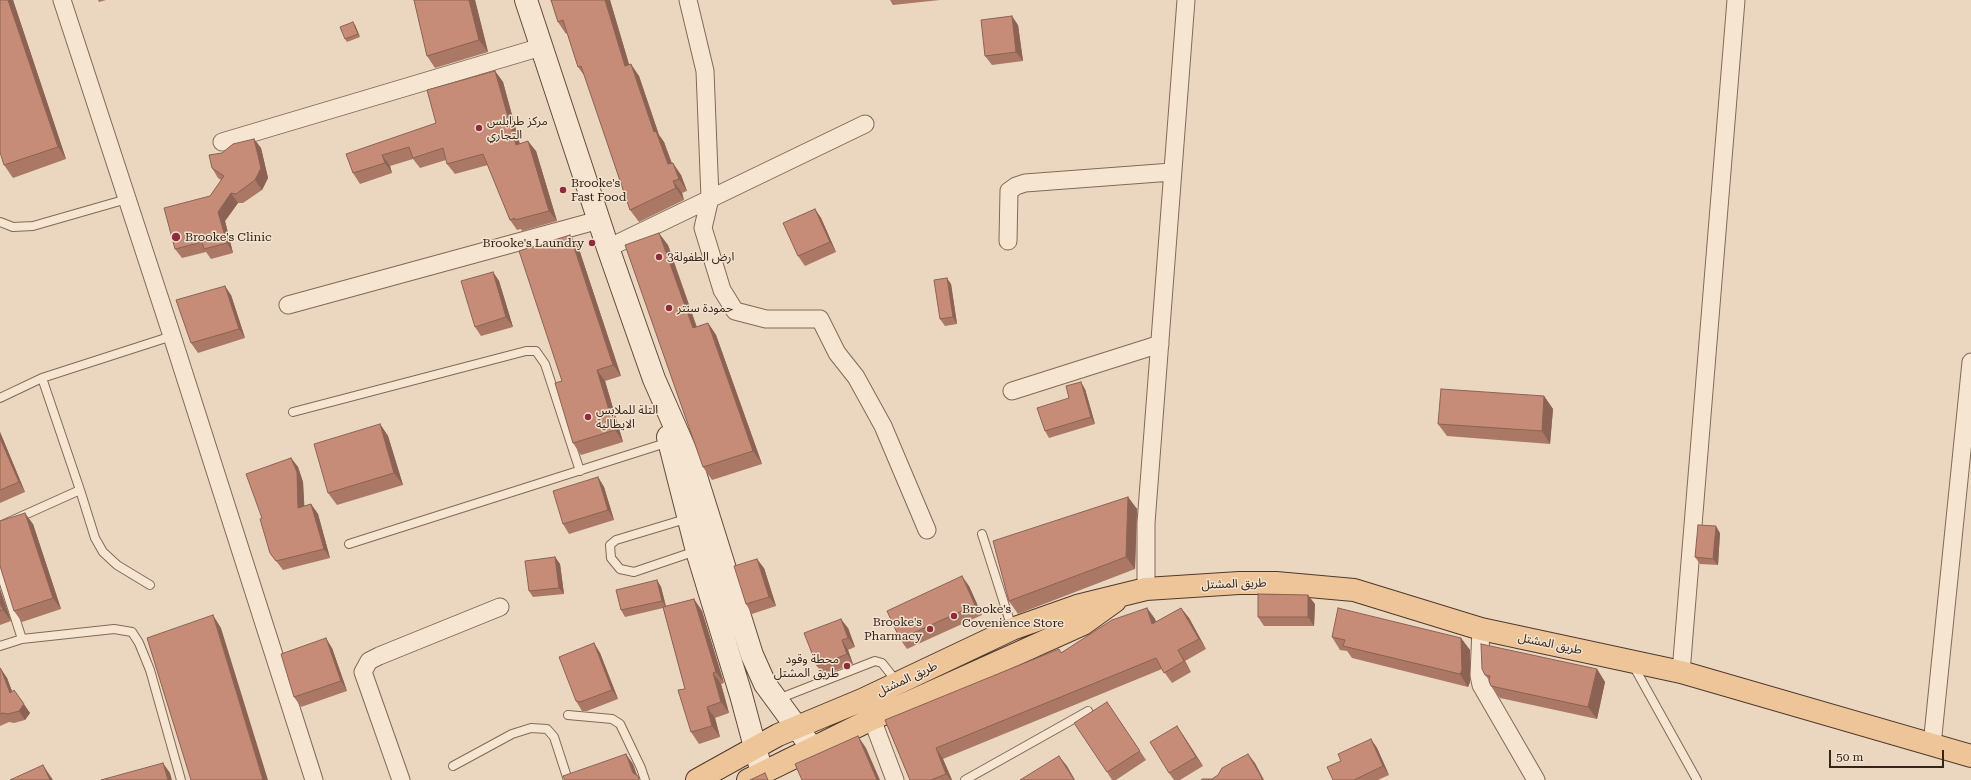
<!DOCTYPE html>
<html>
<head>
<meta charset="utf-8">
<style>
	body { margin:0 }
	#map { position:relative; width:1971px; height:780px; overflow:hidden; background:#ebd7bf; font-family:"Roboto Serif",serif }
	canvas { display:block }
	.scale { position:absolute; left:1829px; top:750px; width:115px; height:18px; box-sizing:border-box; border:2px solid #33241c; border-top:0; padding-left:5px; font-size:12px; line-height:14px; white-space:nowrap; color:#33241c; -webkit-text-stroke:3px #f3e2ce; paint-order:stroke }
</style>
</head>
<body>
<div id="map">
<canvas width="1971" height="780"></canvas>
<div class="scale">50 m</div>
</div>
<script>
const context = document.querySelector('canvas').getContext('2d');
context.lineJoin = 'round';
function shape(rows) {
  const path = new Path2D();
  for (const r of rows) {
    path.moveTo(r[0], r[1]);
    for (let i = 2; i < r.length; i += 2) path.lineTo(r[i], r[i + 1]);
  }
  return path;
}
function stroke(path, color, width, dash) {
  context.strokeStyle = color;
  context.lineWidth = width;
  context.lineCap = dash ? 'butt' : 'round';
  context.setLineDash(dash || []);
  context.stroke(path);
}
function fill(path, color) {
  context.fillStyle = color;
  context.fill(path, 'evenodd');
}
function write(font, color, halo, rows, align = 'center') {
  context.font = font + ' "Roboto Serif","Noto Sans Arabic",serif';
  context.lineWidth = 3;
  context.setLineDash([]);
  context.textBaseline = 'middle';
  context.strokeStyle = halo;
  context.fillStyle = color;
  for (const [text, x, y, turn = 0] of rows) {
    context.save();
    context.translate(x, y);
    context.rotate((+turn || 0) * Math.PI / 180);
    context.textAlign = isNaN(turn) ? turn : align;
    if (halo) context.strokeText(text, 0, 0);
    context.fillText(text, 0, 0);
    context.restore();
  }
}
const lane = shape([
	[0,222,13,227,33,226,127,199],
	[0,398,42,378,172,336],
	[293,412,526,351,536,351,545,364,580,471],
	[80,490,95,538,103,552,117,565,150,585],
	[689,518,616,540,610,545,611,558,620,569,634,572,696,551],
	[0,526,80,490,42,378],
	[982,534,1012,628],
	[349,544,669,442],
	[0,571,22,639],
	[0,646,22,639,114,629,132,632,139,643,150,670,181,780],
	[1633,665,1697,780],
	[778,699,875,661,882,663,897,682],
	[568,715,612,719,620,724,641,768,645,780],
	[453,766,512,734,531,728,547,729,554,737,568,780],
	[965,780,1088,711]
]);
const street = shape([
	[62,0,172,336,314,780],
	[688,0,705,71,710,198,703,228,722,290,735,311,766,319,820,319,837,353,856,377,883,426,927,530],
	[222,142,541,47],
	[1008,241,1009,191,1016,186,1025,183,1172,172],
	[608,248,865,124],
	[288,305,599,220],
	[1012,391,1160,344],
	[1146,589,1146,523,1186,0],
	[1481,629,1479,675,1481,685,1536,780],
	[1681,672,1736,0],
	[872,719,895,780],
	[1932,745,1971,362],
	[401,780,363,672,369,661,379,656,500,607]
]);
const secondary = shape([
	[526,0,608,248,636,328,654,379,694,470,752,655,765,684,812,748],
	[668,437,697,551,741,695,762,773]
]);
const primary = shape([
	[697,780,778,735,862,700,1012,629,1077,606,1146,589,1239,583,1276,583,1354,590,1481,629,1681,672,1971,756],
	[748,780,872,719,1083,624,1115,601]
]);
const wall = shape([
	[0,0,13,0,66,159,13,178,4,165],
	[98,0,106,0,99,2],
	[414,0,475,0,488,52,435,68,427,56],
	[551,0,610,0,629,64,639,76,659,135,664,142,672,163,681,175,687,191,682,193,684,200,639,222,630,210,586,78,578,67,567,33,566,34,558,22],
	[890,0,940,0,893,5],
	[355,25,360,37,347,42,345,39],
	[1018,25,1023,61,992,65,985,56],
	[495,71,503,82,520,144,536,151,557,221,522,231,521,229,517,230,510,220,488,165,455,174,447,164,446,160,420,168,413,159,390,166,392,173,360,184,353,173,436,123],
	[254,139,261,148,268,178,262,190,243,203,238,203,225,221,233,253,211,259,206,252,182,258,175,249,221,180,218,178,212,168,222,153],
	[815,209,821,218,836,252,805,266,798,256],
	[668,245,697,327,708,323,716,335,762,464,712,480,703,467],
	[578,246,621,376,605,381,623,442,581,455,573,443,562,381],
	[493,272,499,281,513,327,481,336,475,327],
	[951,284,957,324,945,326,940,319],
	[231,295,245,338,198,353,191,343],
	[1085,389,1095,424,1049,438,1045,431,1069,398],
	[1544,396,1553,409,1550,444,1447,436,1438,424],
	[380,424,388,436,403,485,337,505,328,493],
	[0,432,25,492,0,503],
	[291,458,298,467,303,482,304,506,311,504,318,514,330,558,283,570,270,553,262,518],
	[598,477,604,487,614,520,569,534,563,524],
	[1128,497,1137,509,1135,569,1018,614,1009,601],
	[33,524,61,609,22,622,14,611],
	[1720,533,1718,565,1700,564,1695,557],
	[555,557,560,564,564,594,533,597,529,591],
	[764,568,776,606,752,614,746,604],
	[657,580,661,587,666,606,694,599,702,611,724,683,721,684,729,713,715,718,720,737,699,744,691,732,685,689,663,608,625,617,621,610],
	[969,586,982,615,907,649,900,639],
	[0,589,11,621,0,625],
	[1315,604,1314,626,1264,626,1258,617],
	[1147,608,1155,619,1156,622,1181,608,1189,618,1206,649,1185,661,1191,672,1172,683,1162,669,943,759,952,780,910,780,885,720,1062,652],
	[848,628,855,647,848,650,853,664,823,675,817,666],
	[1332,637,1461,638,1470,650,1470,682,1468,687,1352,658,1347,651,1340,650],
	[594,643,600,653,618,699,587,711,582,711,576,701],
	[332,648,347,691,301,707,294,697],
	[0,668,7,678,12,691,30,713,25,720,14,723,9,722,0,726],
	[1597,669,1605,682,1597,719,1500,698,1491,686,1489,680,1485,675],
	[1107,702,1146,760,1116,780,1112,780,1107,772],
	[1183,735,1203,766,1180,780,1174,780,1169,773],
	[1371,739,1377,748,1389,775,1378,780,1333,780,1341,761]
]);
const shadedWall = shape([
	[8,0,13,0,66,159,58,147],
	[469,0,475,0,488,52,479,40],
	[605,0,610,0,633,78,625,66],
	[1012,16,1018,25,1023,61,1016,52],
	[353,22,355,25,360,37,358,34],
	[631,64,639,76,659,135,664,142,676,176,668,164,654,132],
	[495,71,503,82,523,156,516,145],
	[254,139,261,148,268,178,262,190,255,180],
	[528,141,536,151,557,221,549,211],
	[382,155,390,166,392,173,385,163],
	[673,163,681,175,687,191,679,179],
	[673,181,682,193,684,200,676,188],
	[231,193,238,203,225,221,233,253,227,243,218,212],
	[815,209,821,218,836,252,830,242],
	[659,233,668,245,701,340,693,328],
	[570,235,578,246,621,376,613,365],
	[493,272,499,281,513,327,506,317],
	[947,278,951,284,957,324,953,317],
	[225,286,231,295,245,338,239,329],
	[708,323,716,335,762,464,753,451],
	[597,370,605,381,623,442,615,430],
	[1081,382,1085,389,1095,424,1091,417],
	[1544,396,1553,409,1550,444,1542,431],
	[380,424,388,436,403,485,394,473],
	[0,432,25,492,19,482,0,438],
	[291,458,298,467,303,482,305,517,298,508],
	[598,477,604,487,614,520,608,510],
	[1128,497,1137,509,1135,569,1126,557],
	[311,504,318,514,330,558,324,549],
	[25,513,33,524,61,609,53,598],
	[1716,526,1720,533,1718,565,1713,559],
	[555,557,560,564,564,594,559,588],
	[757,559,764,568,776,606,769,597],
	[962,576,969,586,982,615,975,605],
	[657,580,661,587,666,607,662,601],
	[0,589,11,621,3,610,0,602],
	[1308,595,1315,604,1314,626,1308,617],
	[694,599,702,611,724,683,716,672],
	[1147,608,1155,619,1160,634,1152,624],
	[1181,608,1189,618,1206,649,1199,639],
	[213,615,221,628,268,780,263,780],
	[841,619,848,628,855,647,848,638],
	[326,638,332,648,347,691,341,681],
	[1461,638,1470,650,1470,682,1468,687,1460,674],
	[842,640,848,650,853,664,847,654],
	[594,643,600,653,618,699,612,690],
	[1178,650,1185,661,1191,672,1184,661],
	[1,669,7,678,16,702,10,693],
	[1597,669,1605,682,1597,719,1588,707],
	[713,673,721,684,729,713,721,702],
	[24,704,30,713,25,720,19,711],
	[707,707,715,718,720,737,712,726],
	[1177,726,1183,735,1203,766,1196,757],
	[858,736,866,748,880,780,877,780],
	[1371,739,1377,748,1389,775,1383,766],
	[936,748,943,759,952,780,951,780,946,774],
	[626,754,633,764,639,780,633,773],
	[1248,754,1255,763,1264,780,1263,780],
	[1059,756,1067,766,1075,780,1074,780],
	[163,763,170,773,172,780,168,780],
	[43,765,53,780,50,780]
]);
const building = shape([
	[0,0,8,0,58,147,4,165,0,152,0,0],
	[414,0,469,0,479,40,427,56,414,0],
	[551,0,605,0,625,66,631,64,654,132,656,131,668,164,673,163,679,179,673,181,676,188,630,210,581,66,578,67,563,20,558,22,551,0],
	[1012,16,1016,52,985,56,981,20,1012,16],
	[353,22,358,34,345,39,340,27,353,22],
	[495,71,516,145,528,141,549,211,515,220,515,218,510,220,483,154,447,164,443,148,413,158,409,147,382,155,385,163,353,173,346,154,436,123,427,90,495,71],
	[254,139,261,168,255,180,236,194,231,193,218,212,227,243,204,249,202,242,175,249,164,208,210,196,224,176,212,168,209,155,222,153,233,144,254,139],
	[815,209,830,242,798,256,783,223,815,209],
	[659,233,693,328,708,323,753,451,703,467,625,245,659,233],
	[570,235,613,365,597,370,615,430,573,443,555,383,562,381,519,251,570,235],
	[493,272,506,317,475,327,461,281,493,272],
	[947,278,953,317,940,319,934,280,947,278],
	[225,286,239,329,191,343,176,300,225,286],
	[1081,382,1091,417,1045,431,1037,408,1069,398,1066,386,1081,382],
	[1441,389,1544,396,1542,431,1438,424,1441,389],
	[380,424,394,473,328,493,314,444,380,424],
	[0,438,19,482,0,490,0,438],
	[291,458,297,472,298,508,311,504,324,549,276,561,270,553,260,519,262,518,246,474,291,458],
	[598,477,608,510,563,524,553,491,598,477],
	[1128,497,1126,557,1009,601,993,541,1128,497],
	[25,513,53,598,14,611,0,566,0,521,25,513],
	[1698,525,1716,526,1713,559,1695,557,1698,525],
	[555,557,559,588,529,591,525,561,555,557],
	[757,559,769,597,746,604,734,566,757,559],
	[962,576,975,605,900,639,887,611,962,576],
	[657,580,662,601,621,610,616,590,657,580],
	[1258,594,1308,595,1308,617,1258,617,1258,594],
	[694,599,716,672,713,673,721,702,707,707,712,726,691,732,678,690,685,689,663,607,694,599],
	[0,602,3,610,0,611,0,602],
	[1147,608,1152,624,1181,608,1199,639,1178,650,1184,661,1164,673,1156,658,936,748,946,774,931,780,910,780,885,720,1059,649,1061,653,1112,620,1147,608],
	[1338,608,1461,638,1462,670,1460,674,1343,646,1345,640,1332,637,1338,608],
	[213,615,263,780,191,780,147,638,213,615],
	[841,619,848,638,842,640,847,654,817,666,804,633,841,619],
	[326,638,341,681,294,697,281,654,326,638],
	[594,643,612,690,580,702,576,701,559,657,594,643],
	[1481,644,1597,669,1588,707,1491,686,1489,681,1490,676,1485,675,1482,669,1481,644],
	[0,668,1,669,10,693,14,690,24,704,19,711,8,714,3,713,0,714,0,668],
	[1107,702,1140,751,1107,772,1074,723,1107,702],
	[1177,726,1196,757,1169,773,1150,742,1177,726],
	[858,736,877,780,802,780,795,764,858,736],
	[1371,739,1383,766,1354,780,1333,780,1327,767,1341,761,1338,754,1371,739],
	[626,754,633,773,638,776,639,780,565,780,563,776,626,754],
	[1248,754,1263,780,1201,780,1202,779,1212,779,1218,775,1222,768,1248,754],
	[1059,756,1074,780,1020,780,1059,756],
	[163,763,168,780,101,780,163,763],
	[43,765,50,780,10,780,43,765],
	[765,773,768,780,750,780,765,773]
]);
const markers = [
	[479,128,4,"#8e2c3c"],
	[563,190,4,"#8e2c3c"],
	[176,237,5,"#8e2c3c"],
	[592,243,4,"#8e2c3c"],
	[659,257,4,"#8e2c3c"],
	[669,308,4,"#8e2c3c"],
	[588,417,4,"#8e2c3c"],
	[954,616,4,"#8e2c3c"],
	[930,629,4,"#8e2c3c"],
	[847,666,4,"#8e2c3c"]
];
const poiNames = [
	["مركز طرابلس",487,121],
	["التجاري",487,135],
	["Brooke's",571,183],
	["Fast Food",571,197],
	["Brooke's Clinic",185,237],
	["Brooke's Laundry",584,243,"right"],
	["ارض الطفولة3",667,257],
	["حمودة سنتر",677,308],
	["التلة للملابس",596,410],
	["الايطالية",596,424],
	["Brooke's",962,609],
	["Covenience Store",962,623],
	["Brooke's",922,622,"right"],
	["Pharmacy",922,636,"right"],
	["محطة وقود",839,659,"right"],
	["طريق المشتل",839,673,"right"]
];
const streetNames = [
	["طريق المشتل",1234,584,-2],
	["طريق المشتل",1550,644,12],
	["طريق المشتل",907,679,-25]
];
stroke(lane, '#826858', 10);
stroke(street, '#826858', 19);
stroke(secondary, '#644a3c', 24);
stroke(primary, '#50382d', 24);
stroke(lane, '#f6e6d1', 8);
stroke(street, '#f6e6d1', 17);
stroke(secondary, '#f6e6d1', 22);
stroke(primary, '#edc598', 22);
fill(wall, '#ab7866');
fill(shadedWall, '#8b6253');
fill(building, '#c78c77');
stroke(building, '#8b6253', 1);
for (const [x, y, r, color] of markers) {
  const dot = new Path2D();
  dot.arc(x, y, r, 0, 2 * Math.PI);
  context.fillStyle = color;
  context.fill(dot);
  stroke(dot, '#f3e2ce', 1.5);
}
write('12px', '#33241c', '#f3e2ce', poiNames, 'left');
write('12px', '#33241c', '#f3e2ce', streetNames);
</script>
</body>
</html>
